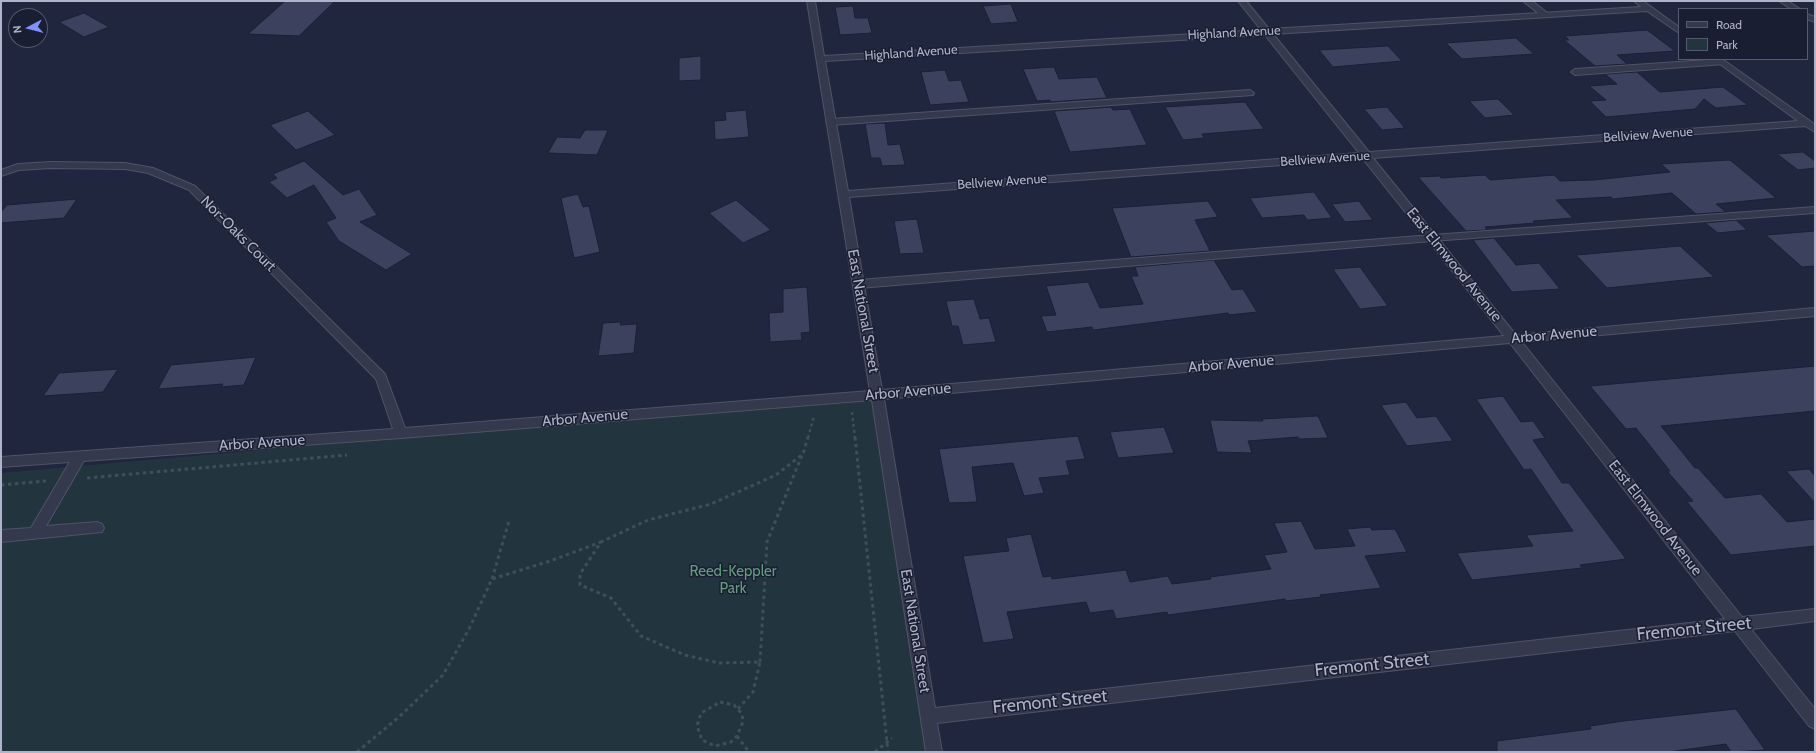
<!DOCTYPE html>
<html>
<head>
<meta charset="utf-8">
<style>
	body { margin:0 }
	#map { position:relative; width:1816px; height:753px; overflow:hidden; background:#20263d; font-family:Cabin,sans-serif }
	canvas { display:block }
	.frame { position:absolute; inset:0; border:2px solid #b0b3c9; pointer-events:none }
	.legend { position:absolute; left:1678px; top:8px; width:130px; height:52px; box-sizing:border-box; background:#1a1e32; border:1px solid #565a6e; margin:0; padding:5px 7px; list-style:none; font-size:12px; color:#b0b3c9 }
	.legend li { display:flex; align-items:center; gap:8px; height:20px }
	.legend b { width:20px; border:1px solid #565a6e }
	.north { position:absolute; left:8px; top:8px; width:40px; height:40px; box-sizing:border-box; background:#1a1e32; border:1px solid #565a6e; border-radius:50%; rotate:263deg; font-size:11px; font-weight:700; line-height:16px; text-align:center; color:#b0b3c9 }
	.north::after { content:''; display:block; margin:auto; width:14px; height:18px; background:#7e92ff; clip-path:polygon(50% 0,100% 100%,50% 72%,0 100%) }
</style>
</head>
<body>
<div id="map">
<canvas width="1816" height="753"></canvas>
<div class="frame"></div>
<ul class="legend">
<li><b style="height:5px;background:#34394d"></b>Road</li>
<li><b style="height:11px;background:#22343e"></b>Park</li>
</ul>
<div class="north">N</div>
</div>
<script>
const context = document.querySelector('canvas').getContext('2d');
context.lineJoin = 'round';
function fill(path, color) {
  context.fillStyle = color;
  context.fill(path, 'evenodd');
}
function shape(rows) {
  const path = new Path2D();
  for (const r of rows) {
    path.moveTo(r[0], r[1]);
    for (let i = 2; i < r.length; i += 2) path.lineTo(r[i], r[i + 1]);
  }
  return path;
}
function stroke(path, color, width, dash) {
  context.strokeStyle = color;
  context.lineWidth = width;
  context.lineCap = dash ? 'butt' : 'round';
  context.setLineDash(dash || []);
  context.stroke(path);
}
function write(font, color, halo, rows, align = 'center') {
  context.font = font + ' Cabin,sans-serif';
  context.lineWidth = 3;
  context.setLineDash([]);
  context.textBaseline = 'middle';
  context.strokeStyle = halo;
  context.fillStyle = color;
  for (const [text, x, y, turn = 0] of rows) {
    context.save();
    context.translate(x, y);
    context.rotate((+turn || 0) * Math.PI / 180);
    context.textAlign = isNaN(turn) ? turn : align;
    if (halo) context.strokeText(text, 0, 0);
    context.fillText(text, 0, 0);
    context.restore();
  }
}
const green = shape([
	[877,395,935,752,1,752,1,473]
]);
const building = shape([
	[285,1,335,1,299,36,248,34,285,1],
	[1011,4,1018,22,991,24,983,6,1011,4],
	[853,6,855,18,868,18,872,33,840,35,835,7,853,6],
	[84,13,109,27,84,37,59,22,84,13],
	[1647,30,1675,51,1617,55,1627,64,1595,66,1564,40,1569,40,1565,36,1647,30],
	[1516,38,1534,54,1462,59,1446,43,1516,38],
	[1388,46,1402,61,1333,67,1319,50,1388,46],
	[701,56,701,80,679,81,679,58,701,56],
	[1054,67,1059,79,1097,77,1107,98,1050,102,1050,100,1037,101,1023,69,1054,67],
	[945,70,949,81,961,80,969,102,930,105,921,72,945,70],
	[1637,72,1660,92,1723,87,1748,105,1716,108,1704,99,1695,109,1606,117,1590,101,1606,100,1589,86,1617,84,1605,74,1637,72],
	[1498,99,1514,115,1485,118,1469,101,1498,99],
	[1245,102,1264,129,1202,134,1204,138,1183,140,1165,107,1245,102],
	[1111,107,1113,110,1130,109,1147,145,1070,152,1054,111,1111,107],
	[1387,107,1405,128,1382,130,1364,109,1387,107],
	[746,110,749,137,715,140,714,121,726,120,725,112,746,110],
	[308,111,335,135,296,150,270,125,308,111],
	[885,123,888,145,900,144,905,165,882,166,880,158,871,158,865,124,885,123],
	[585,130,608,130,597,155,548,153,557,137,580,138,585,130],
	[1803,152,1815,161,1815,168,1798,170,1777,154,1803,152],
	[1730,160,1776,198,1716,204,1726,212,1696,214,1672,193,1613,199,1611,197,1556,200,1573,218,1533,221,1535,223,1485,227,1487,230,1466,231,1418,177,1440,176,1441,178,1485,175,1490,180,1554,175,1560,181,1594,180,1670,172,1661,164,1730,160],
	[304,161,343,195,359,189,377,215,360,222,412,254,386,270,339,241,326,222,336,218,314,185,287,198,269,182,277,178,273,174,304,161],
	[1314,192,1332,218,1307,220,1304,215,1262,218,1250,198,1314,192],
	[578,194,583,207,589,206,600,252,574,258,561,198,578,194],
	[77,199,64,218,1,223,1,212,7,205,77,199],
	[736,200,771,230,743,243,709,213,736,200],
	[1208,201,1218,217,1195,220,1210,251,1131,257,1112,208,1208,201],
	[1359,201,1373,220,1345,222,1332,204,1359,201],
	[917,219,924,253,900,254,894,221,917,219],
	[1736,220,1747,230,1718,233,1705,223,1736,220],
	[1815,231,1815,266,1802,267,1766,235,1815,231],
	[1494,238,1516,265,1539,263,1560,289,1512,292,1473,240,1494,238],
	[1680,246,1714,277,1607,288,1576,255,1680,246],
	[1214,260,1232,290,1243,289,1257,312,1229,315,1228,313,1093,330,1092,327,1047,332,1041,316,1056,315,1046,286,1088,282,1100,308,1143,304,1131,276,1138,276,1135,267,1214,260],
	[1360,267,1388,306,1360,309,1333,269,1360,267],
	[807,287,810,332,801,333,802,340,770,342,769,313,783,312,783,289,807,287],
	[974,299,980,319,989,318,996,342,963,345,958,326,952,326,946,301,974,299],
	[621,322,620,325,637,324,634,353,598,356,603,323,621,322],
	[256,357,244,385,221,387,223,384,158,389,171,365,256,357],
	[1815,366,1815,411,1661,426,1695,468,1698,468,1725,498,1761,494,1787,522,1815,519,1815,546,1731,555,1687,502,1693,501,1667,471,1670,471,1636,428,1626,429,1590,386,1815,366],
	[118,369,103,392,43,396,59,373,118,369],
	[1503,396,1521,422,1533,421,1545,438,1533,440,1562,483,1569,483,1626,559,1580,565,1582,568,1472,580,1457,553,1533,546,1526,535,1573,531,1531,469,1524,470,1476,399,1503,396],
	[1406,402,1417,418,1436,416,1453,441,1407,446,1381,405,1406,402],
	[1318,416,1328,438,1299,439,1298,437,1248,441,1252,453,1217,452,1210,420,1263,421,1262,419,1318,416],
	[1164,427,1174,453,1118,458,1110,432,1164,427],
	[1078,436,1085,459,1066,461,1070,475,1039,478,1044,493,1024,496,1013,463,972,467,977,502,949,503,939,449,1078,436],
	[1809,469,1815,476,1815,503,1786,471,1809,469],
	[1301,521,1315,549,1355,546,1347,529,1370,527,1372,530,1395,529,1407,552,1365,556,1381,588,1320,595,1321,597,1286,601,1285,599,1168,615,1167,612,1116,619,1113,610,1090,613,1086,602,1007,612,1014,639,983,643,963,556,1009,551,1006,538,1031,534,1043,577,1051,576,1052,579,1126,570,1130,582,1168,576,1172,584,1211,579,1210,577,1271,569,1264,555,1287,552,1274,523,1301,521],
	[1736,709,1765,750,1731,752,1726,744,1668,752,1497,752,1497,741,1591,729,1590,726,1624,721,1736,709]
]);
const pathFar1 = shape([
	[852,412,855,438],
	[808,438,814,416]
]);
const path = shape([
	[855,437,888,752],
	[87,478,347,455],
	[1,485,46,481],
	[492,579,509,521],
	[760,662,767,542,802,455],
	[720,702,734,705,742,714,743,722,737,736,731,742,715,746,702,740,697,726,701,713,720,702],
	[738,709,753,692,760,662,719,663,685,655,641,636,611,598,580,585,580,574,601,542,648,520,711,504,776,475,803,454,808,437],
	[737,736,749,752],
	[357,752,400,716,443,675,469,629,492,579,550,561,601,542],
	[875,752,892,738]
]);
const lane = shape([
	[1523,1,1532,1,1550,15,1543,17,1523,1],
	[1722,59,1726,62,1725,64,1575,75,1571,72,1575,69,1722,59],
	[1250,90,1254,93,1253,95,831,125,826,122,831,119,1250,90],
	[1815,207,1815,213,1432,241,859,288,854,284,859,280,1432,235,1815,207],
	[80,452,85,453,86,457,46,526,97,522,102,524,104,528,102,532,1,542,1,530,31,528,75,453,80,452]
]);
const street = shape([
	[807,1,815,1,824,56,1261,30,1238,1,1246,1,1269,29,1641,7,1634,1,1643,1,1679,27,1679,33,1647,11,1273,34,1369,152,1798,121,1713,59,1722,59,1810,121,1815,125,1815,132,1805,126,1373,158,1516,335,1815,308,1815,316,1522,342,1742,617,1815,609,1815,621,1751,629,1815,709,1815,729,1809,726,1735,631,937,723,942,752,926,752,872,400,401,438,1,467,1,457,393,429,376,379,189,190,148,173,125,169,51,168,19,170,1,176,1,170,18,164,51,162,125,163,153,168,195,186,385,374,405,428,870,391,807,1],
	[1265,35,1359,153,848,191,825,61,1265,35],
	[1363,159,1504,336,882,390,849,197,1363,159],
	[1510,343,1725,619,935,708,884,399,1510,343],
	[1779,1,1788,1,1800,9,1791,9,1779,1],
	[1807,14,1815,17,1815,22,1807,19,1807,14]
]);
const farStreetnames = [
	["Highland Avenue",1234,33,-3],
	["Highland Avenue",911,53,-4],
	["Bellview Avenue",1648,135,-4],
	["Bellview Avenue",1325,159,-4],
	["Bellview Avenue",1002,182,-4]
];
const streetNames = [
	["Nor-Oaks Court",238,234,45],
	["East Elmwood Avenue",1454,265,51],
	["East National Street",863,311,80],
	["Arbor Avenue",1554,335,-5],
	["Arbor Avenue",1231,364,-5],
	["Arbor Avenue",908,392,-5],
	["Arbor Avenue",585,418,-5],
	["Arbor Avenue",262,443,-4],
	["East Elmwood Avenue",1655,518,52],
	["East National Street",915,631,81]
];
const parkNames = [
	["Reed-Keppler",733,572],
	["Park",733,589]
];
const nearStreetnames = [
	["Fremont Street",1694,629,-6],
	["Fremont Street",1372,665,-6],
	["Fremont Street",1050,702,-6]
];
fill(green, '#22343e');
fill(building, '#3c415e');
stroke(building, '#1c2034', 1);
stroke(lane, '#505368', 2);
stroke(street, '#505368', 2);
stroke(pathFar1, '#3d5058', 2.5, [3, 3]);
stroke(path, '#3d5058', 3, [3.5, 3.5]);
fill(lane, '#34394d');
fill(street, '#34394d');
write('13px', '#b0b3c9', '#1a1e32', farStreetnames);
write('15px', '#b0b3c9', '#1a1e32', streetNames);
write('15px', '#649c7e', '#1a1e32', parkNames);
write('18px', '#b0b3c9', '#1a1e32', nearStreetnames);
</script>
</body>
</html>
